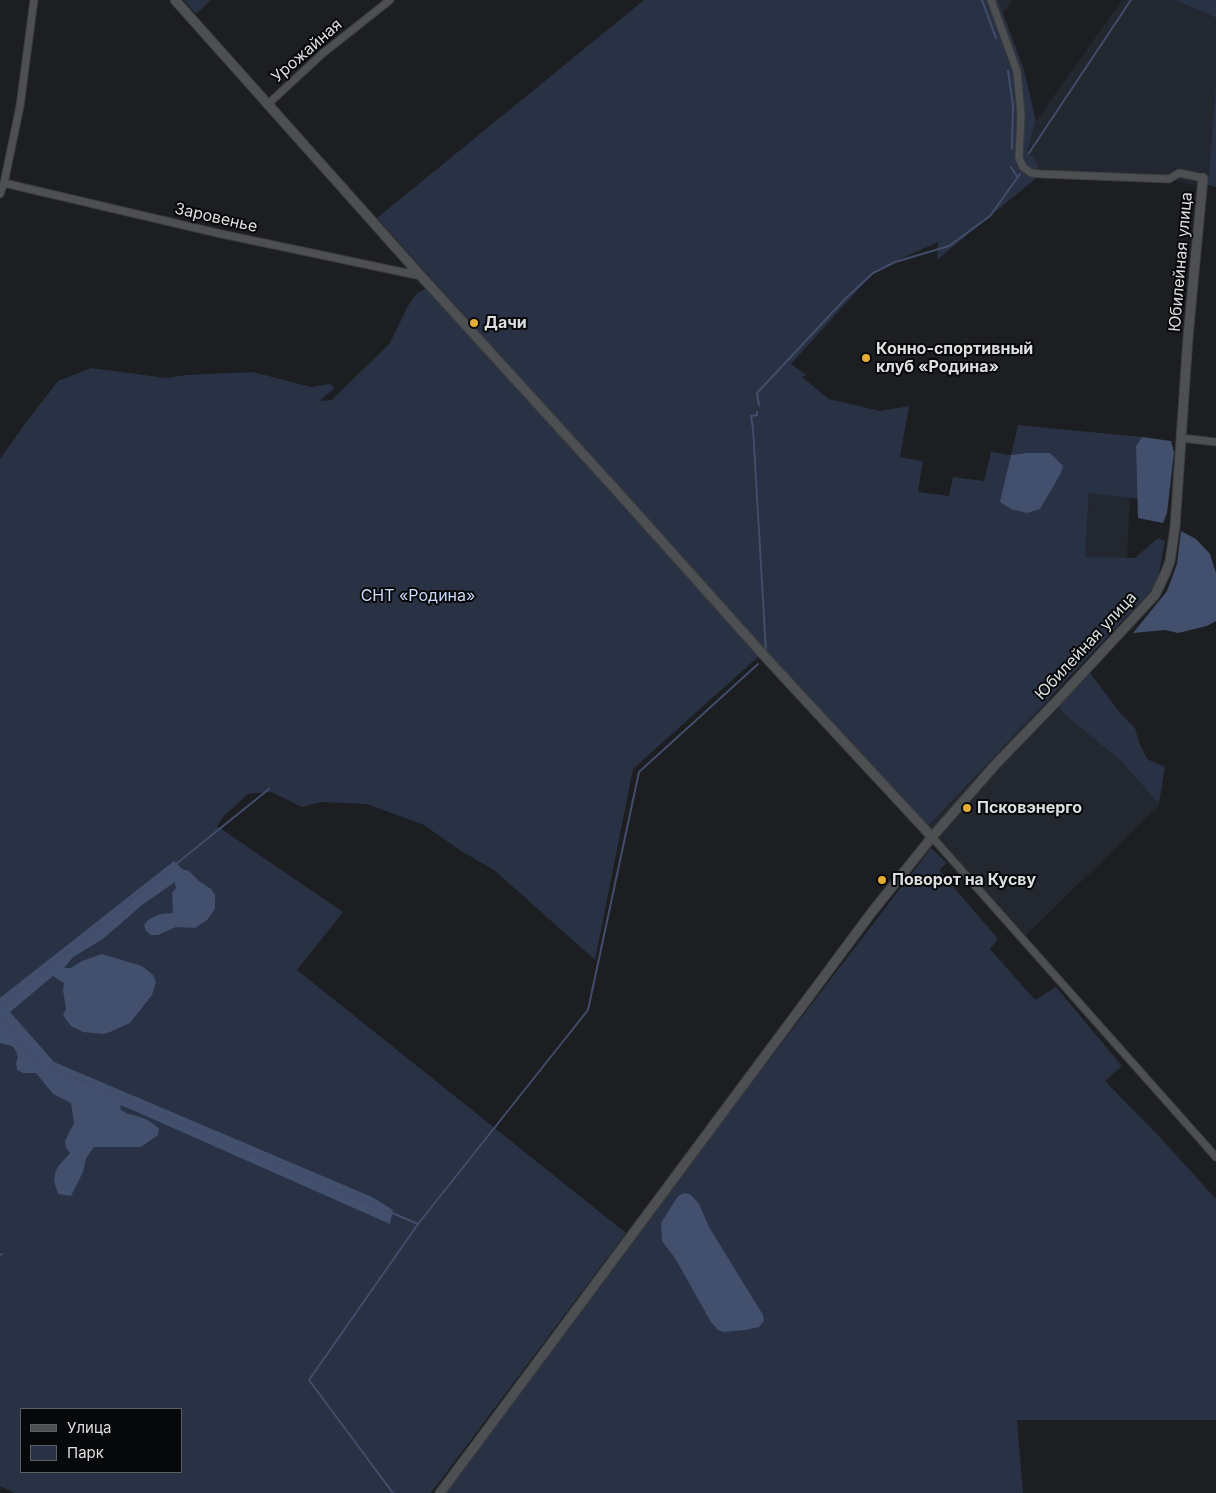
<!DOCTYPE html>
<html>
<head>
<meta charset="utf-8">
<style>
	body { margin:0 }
	#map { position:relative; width:1216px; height:1493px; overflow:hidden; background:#1c1e21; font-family:Inter,sans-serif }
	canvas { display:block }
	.legend { position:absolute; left:20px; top:1408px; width:162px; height:65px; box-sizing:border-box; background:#070809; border:1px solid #5d5e5f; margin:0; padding:6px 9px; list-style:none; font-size:15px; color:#dddee0 }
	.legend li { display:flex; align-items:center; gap:10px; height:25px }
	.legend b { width:25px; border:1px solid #5d5e5f }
</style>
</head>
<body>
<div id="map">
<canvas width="1216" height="1493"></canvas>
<ul class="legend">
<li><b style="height:6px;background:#4d4f52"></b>Улица</li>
<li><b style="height:14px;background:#293144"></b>Парк</li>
</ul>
</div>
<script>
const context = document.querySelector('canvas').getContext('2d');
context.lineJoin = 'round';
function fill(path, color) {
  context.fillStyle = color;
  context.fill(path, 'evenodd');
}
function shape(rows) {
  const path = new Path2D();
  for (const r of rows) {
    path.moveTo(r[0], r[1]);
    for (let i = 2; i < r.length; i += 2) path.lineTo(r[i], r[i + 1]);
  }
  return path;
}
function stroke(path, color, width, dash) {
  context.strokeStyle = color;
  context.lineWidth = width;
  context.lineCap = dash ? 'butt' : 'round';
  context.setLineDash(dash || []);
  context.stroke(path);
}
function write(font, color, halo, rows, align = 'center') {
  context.font = font + ' Inter,sans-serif';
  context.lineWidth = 4;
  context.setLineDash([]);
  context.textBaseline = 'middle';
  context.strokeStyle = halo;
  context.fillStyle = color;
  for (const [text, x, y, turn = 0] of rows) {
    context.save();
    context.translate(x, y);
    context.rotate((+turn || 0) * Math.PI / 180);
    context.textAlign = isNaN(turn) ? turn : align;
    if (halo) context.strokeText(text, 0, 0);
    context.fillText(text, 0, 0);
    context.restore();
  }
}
const built = shape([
	[998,0,1013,0,1003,14],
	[1122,0,1175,0,1216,18,1216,82,1208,185,1194,185,1172,180,1040,175,1027,151,1036,121],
	[1089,493,1130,497,1127,559,1085,557],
	[1049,697,1071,720,1121,761,1159,804,1159,806,1024,937,927,827]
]);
const green = shape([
	[184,0,211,0,196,14],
	[644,0,998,0,1024,70,1036,121,1027,151,1036,161,1040,175,937,260,938,242,876,270,791,364,806,375,802,377,829,399,880,411,909,406,900,457,923,461,918,492,949,496,953,477,984,481,991,452,1011,455,1018,425,1142,437,1136,446,1138,499,1089,493,1085,557,1135,558,1158,538,1165,541,1158,579,1150,592,927,827,856,747,783,671,377,218],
	[1027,453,1050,453,1059,464,1061,473,1039,509,1011,455],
	[1175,0,1216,0,1216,18],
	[1216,82,1216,187,1208,185],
	[425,289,431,292,759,656,633,769,595,960,494,870,461,851,424,825,367,804,321,802,302,807,271,792,248,794,224,816,217,826,343,912,297,970,626,1233,431,1493,15,1493,0,1486,0,459,24,425,58,381,91,368,166,378,186,375,253,372,311,387,330,384,335,388,319,401,332,400,390,343,408,306,417,293],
	[21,1409,181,1409,181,1472,21,1472],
	[1090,673,1121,714,1135,728,1139,742,1147,759,1165,767,1159,804,1121,761,1071,720,1058,707],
	[931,848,947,863,939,870,998,939,990,949,1035,1000,1056,987,1122,1066,1105,1081,1157,1134,1216,1199,1216,1420,1017,1420,1023,1493,445,1493,752,1082]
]);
const forest = shape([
	[1142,437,1171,441,1174,452,1167,513,1163,523,1138,518,1136,446],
	[1027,453,1050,453,1063,466,1061,473,1040,509,1027,513,1011,509,1000,502,1011,455],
	[1181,531,1196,539,1210,554,1216,573,1216,621,1207,626,1178,633,1165,630,1133,633,1167,591,1177,564],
	[174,861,182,869,189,871,199,881,211,889,215,895,215,909,207,920,195,928,176,927,158,935,151,935,146,931,144,925,148,920,160,914,173,913,172,893,176,888,175,882,142,905,103,939,73,957,64,968,71,968,82,961,102,954,142,966,153,975,156,982,152,995,130,1023,110,1032,103,1034,83,1032,71,1026,63,1015,66,1009,63,990,64,983,53,976,10,1012,54,1062,372,1197,393,1210,390,1224,121,1105,120,1109,126,1113,146,1119,159,1128,158,1135,141,1147,94,1147,86,1158,83,1172,71,1196,58,1194,54,1181,55,1174,57,1168,70,1153,66,1148,65,1141,74,1123,71,1103,53,1094,36,1073,23,1073,17,1070,16,1063,18,1057,16,1051,12,1046,0,1043,0,998],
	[685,1193,691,1195,699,1204,709,1227,763,1315,764,1321,759,1327,745,1330,724,1332,718,1330,711,1322,675,1258,662,1241,661,1223,678,1196]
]);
const stream = shape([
	[982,0,996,38],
	[1008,71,1013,105,1012,149],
	[1029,153,1131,0],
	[1011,167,1018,178],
	[759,405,757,393,844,300,873,273,895,262,949,246,990,216,1020,174],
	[757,412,757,415,751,416,753,428,766,652],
	[0,1006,269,789],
	[0,1016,36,1061,418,1224],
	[0,1255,2,1254],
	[393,1493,309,1380,418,1224,588,1010,639,772,758,664]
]);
const minor = shape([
	[991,0,1017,71,1021,114,1019,158,1023,167,1031,173,1042,174,1169,179,1179,173,1203,178],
	[267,105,322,54,390,0],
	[4,183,217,233,421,276],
	[0,194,4,183,20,106,34,0],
	[1181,438,1216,442],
	[932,837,1216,1157]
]);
const tertiary = shape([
	[175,0,421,276,615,489,769,661,932,837],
	[440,1493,872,912,932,837,996,764,1054,704,1155,595,1166,572,1170,561,1175,527,1188,337,1203,178]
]);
const markers = [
	[474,323,5,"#e3ae34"],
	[866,358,5,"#e3ae34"],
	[967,808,5,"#e3ae34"],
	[882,880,5,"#e3ae34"]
];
const streetNames = [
	["Урожайная",307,51,-41],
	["Заровенье",216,218,13],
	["Юбилейная улица",1181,262,-85],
	["Юбилейная улица",1086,646,-47]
];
const poiNames = [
	["Дачи",484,323],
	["Конно-спортивный",876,349],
	["клуб «Родина»",876,367],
	["Псковэнерго",977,808],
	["Поворот на Кусву",892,880]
];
const parkNames = [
	["СНТ «Родина»",418,596]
];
fill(built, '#23272f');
fill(green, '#293144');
fill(forest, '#424f6d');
stroke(stream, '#414d6b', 2);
stroke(minor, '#3a3b3d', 9);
stroke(tertiary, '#3a3b3d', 11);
stroke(minor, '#4d4f52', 7);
stroke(tertiary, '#4d4f52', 9);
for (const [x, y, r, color] of markers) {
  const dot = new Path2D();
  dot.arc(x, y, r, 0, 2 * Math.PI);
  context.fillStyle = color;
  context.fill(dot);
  stroke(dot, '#070809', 2);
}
write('16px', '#dddee0', '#070809', streetNames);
write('bold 16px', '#dddee0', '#070809', poiNames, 'left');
write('16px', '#ccdbfd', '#070809', parkNames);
</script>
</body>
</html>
